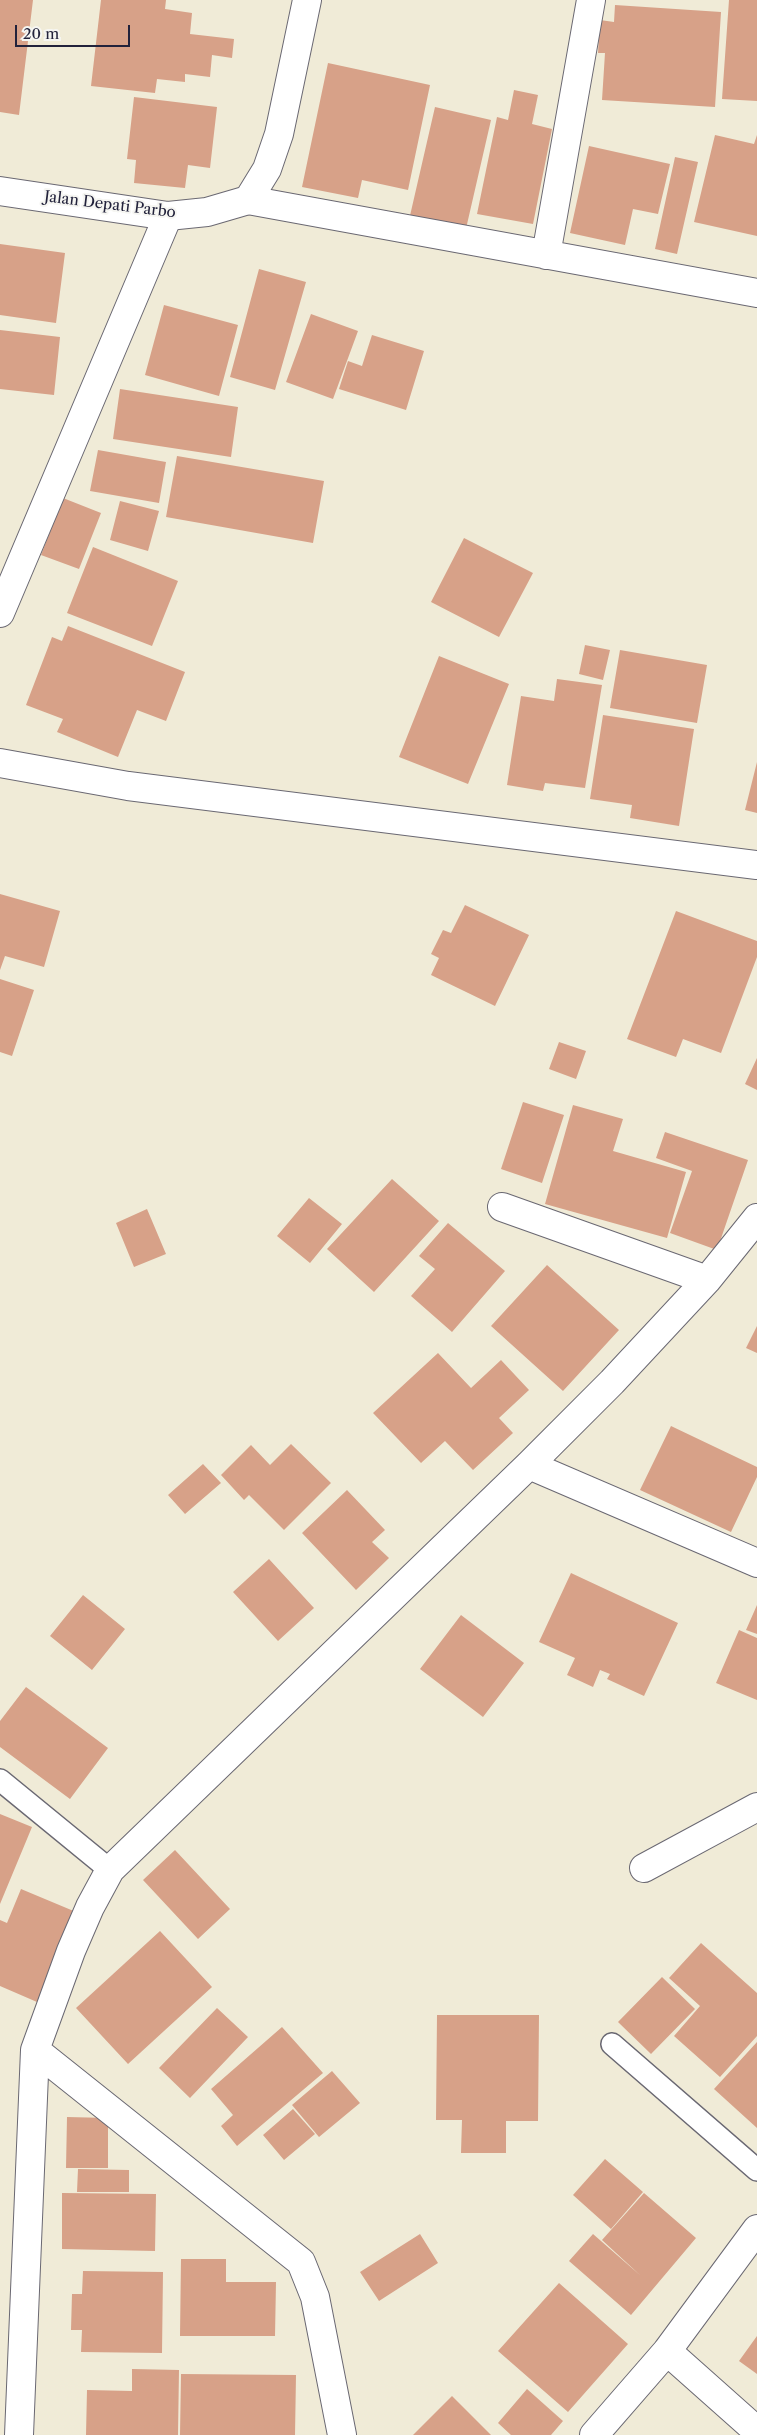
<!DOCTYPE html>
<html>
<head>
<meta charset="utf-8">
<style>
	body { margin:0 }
	#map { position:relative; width:757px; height:2435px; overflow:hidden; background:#f0ebd7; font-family:"Libre Caslon Text",serif }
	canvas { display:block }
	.scale { position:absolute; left:15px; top:25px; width:115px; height:22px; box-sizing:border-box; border:2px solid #22223b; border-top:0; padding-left:6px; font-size:15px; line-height:18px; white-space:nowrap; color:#22223b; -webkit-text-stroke:4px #f6f6f2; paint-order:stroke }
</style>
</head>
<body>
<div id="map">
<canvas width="757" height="2435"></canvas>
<div class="scale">20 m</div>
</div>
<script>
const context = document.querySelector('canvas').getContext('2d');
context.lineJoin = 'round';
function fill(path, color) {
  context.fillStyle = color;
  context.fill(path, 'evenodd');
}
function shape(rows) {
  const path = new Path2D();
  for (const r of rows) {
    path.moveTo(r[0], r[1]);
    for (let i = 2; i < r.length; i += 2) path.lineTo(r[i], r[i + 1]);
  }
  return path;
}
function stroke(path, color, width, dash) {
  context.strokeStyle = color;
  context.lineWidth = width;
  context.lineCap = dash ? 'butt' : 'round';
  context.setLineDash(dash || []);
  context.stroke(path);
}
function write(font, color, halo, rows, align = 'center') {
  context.font = font + ' "Libre Caslon Text",serif';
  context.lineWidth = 4;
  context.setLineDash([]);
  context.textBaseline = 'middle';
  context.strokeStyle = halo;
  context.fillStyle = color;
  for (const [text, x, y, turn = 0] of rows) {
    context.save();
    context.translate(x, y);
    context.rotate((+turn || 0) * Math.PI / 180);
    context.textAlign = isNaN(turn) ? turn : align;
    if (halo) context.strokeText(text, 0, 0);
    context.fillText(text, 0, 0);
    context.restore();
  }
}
const building = shape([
	[0,0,33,0,19,115,0,112],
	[101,0,166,0,165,9,192,13,190,34,234,39,232,58,212,55,210,77,185,74,185,82,157,79,155,93,91,86],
	[729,0,757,0,757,101,722,99],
	[615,5,721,12,715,107,602,100,605,53,598,53,600,20,614,22],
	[328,63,430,85,408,190,362,180,358,198,302,187],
	[514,90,538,95,532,124,552,129,533,224,477,214,497,117,508,120],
	[134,97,217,107,210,168,188,165,185,188,134,183,136,160,127,159],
	[435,107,491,120,465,233,409,220],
	[715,135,754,144,757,135,757,236,694,222],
	[589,146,670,164,658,214,633,209,625,245,570,233],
	[675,157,698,162,677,254,655,249],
	[0,244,65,253,56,323,0,315],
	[259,269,306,282,275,390,230,377],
	[164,305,238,325,219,396,145,375],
	[311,314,358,331,333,399,286,382],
	[0,330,60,337,54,395,0,389],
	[372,335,424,351,406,410,339,389,348,361,362,366],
	[120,389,238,407,231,457,113,439],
	[98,450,166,462,159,503,90,491],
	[177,456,324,481,313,543,166,517],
	[63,498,101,513,79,569,41,555],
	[120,501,159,511,148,551,110,540],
	[464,538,533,573,499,637,431,602],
	[93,547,178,581,152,646,67,613],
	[68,626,185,672,166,721,137,710,118,757,57,732,63,719,26,705,52,637,62,641],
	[585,645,610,650,603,680,579,674],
	[620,650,707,665,697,723,610,708],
	[439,656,509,684,468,784,399,757],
	[557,679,602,685,585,788,545,783,543,791,507,785,521,696,554,701],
	[603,715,694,729,679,826,630,818,632,805,590,799],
	[757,762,757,813,745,810],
	[0,894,60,911,44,967,5,956,0,970],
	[465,905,529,935,495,1006,431,975,439,958,431,954,443,930,451,933],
	[676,911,757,941,757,957,721,1053,683,1039,676,1057,627,1039],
	[0,979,34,990,12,1056,0,1052],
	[559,1042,586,1051,576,1079,549,1069],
	[757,1058,757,1090,745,1084],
	[523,1102,564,1115,542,1183,501,1169],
	[573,1105,623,1119,613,1151,686,1172,667,1238,545,1204],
	[665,1132,748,1160,717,1250,670,1233,692,1171,656,1158],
	[392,1179,439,1221,374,1292,327,1249],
	[309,1198,342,1224,310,1263,277,1236],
	[147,1209,166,1254,134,1267,116,1223],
	[448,1223,505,1271,452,1332,411,1296,435,1269,419,1256],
	[547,1265,619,1330,563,1391,491,1326],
	[757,1326,757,1353,746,1348],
	[438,1353,471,1388,501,1360,529,1390,499,1418,513,1433,473,1470,445,1441,421,1463,373,1413],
	[671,1426,757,1467,757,1477,731,1532,640,1490],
	[291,1444,331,1483,284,1530,249,1495,244,1500,221,1475,251,1445,270,1465],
	[203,1464,221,1483,185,1514,168,1495],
	[347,1490,385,1530,372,1542,389,1558,356,1590,302,1533],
	[269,1559,314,1608,278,1641,233,1592],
	[571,1573,678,1623,644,1696,607,1679,610,1674,600,1670,593,1687,567,1675,575,1658,539,1642],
	[83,1595,125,1629,92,1670,50,1636],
	[757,1605,757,1634,746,1630],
	[461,1615,524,1663,483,1717,420,1669],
	[739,1630,757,1638,757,1700,716,1683],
	[26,1687,108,1748,70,1799,0,1747,0,1721],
	[0,1814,32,1827,0,1904],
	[175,1850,230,1909,198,1939,143,1880],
	[21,1889,76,1912,37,2002,0,1986,0,1920,7,1923],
	[160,1931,212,1987,128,2064,76,2008],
	[701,1943,757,1993,757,2036,720,2077,674,2036,700,2006,669,1978],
	[662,1977,695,2009,651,2054,618,2022],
	[217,2008,248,2037,190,2098,159,2068],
	[437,2015,539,2015,538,2121,506,2121,506,2153,461,2153,462,2120,436,2120],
	[282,2027,323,2073,237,2146,221,2126,233,2115,211,2089],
	[757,2042,757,2128,714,2089],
	[332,2071,360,2103,319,2137,292,2105],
	[293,2109,315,2134,284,2160,263,2135],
	[67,2117,108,2118,108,2168,66,2168],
	[605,2159,643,2192,611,2229,573,2195],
	[78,2169,129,2170,129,2192,77,2192],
	[62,2193,156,2194,155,2251,62,2249],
	[644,2193,696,2238,631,2315,569,2261,593,2234,641,2276,602,2240],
	[420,2234,438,2263,379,2301,360,2272],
	[181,2259,226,2259,226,2282,276,2282,275,2336,180,2336],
	[83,2271,163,2272,162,2353,81,2352,82,2330,71,2330,72,2294,82,2294],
	[559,2283,628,2344,568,2412,498,2351],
	[757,2336,757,2374,739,2361],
	[132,2369,179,2370,178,2435,86,2435,87,2390,132,2391],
	[181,2374,296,2375,295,2435,180,2435],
	[527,2389,563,2421,551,2435,511,2435,498,2423],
	[452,2396,491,2435,413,2435]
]);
const service = shape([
	[0,1780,110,1870],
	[612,2044,757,2170]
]);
const minor = shape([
	[248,200,757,293],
	[546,255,591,0],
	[0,613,168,216],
	[0,763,128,786,757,865],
	[502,1207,707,1280],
	[529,1465,757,1563],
	[644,1868,757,1807],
	[35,2050,301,2262,315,2297,342,2435],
	[667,2351,757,2431],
	[19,2435,35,2050,71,1951,90,1907,110,1870,529,1465,612,1382,707,1280,757,1218],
	[594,2435,667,2351,757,2229]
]);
const tertiary = shape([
	[0,191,168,216,207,212,248,200,267,169,279,134,307,0]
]);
const streetNames = [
	["Jalan Depati Parbo",110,205,7]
];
fill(building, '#d7a188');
stroke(service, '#6a6872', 24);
stroke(minor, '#6a6872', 30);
stroke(tertiary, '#6a6872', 30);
stroke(service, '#fff', 21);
stroke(minor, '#fff', 28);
stroke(tertiary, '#fff', 28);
write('15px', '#22223b', '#f6f6f2', streetNames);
</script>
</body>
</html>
